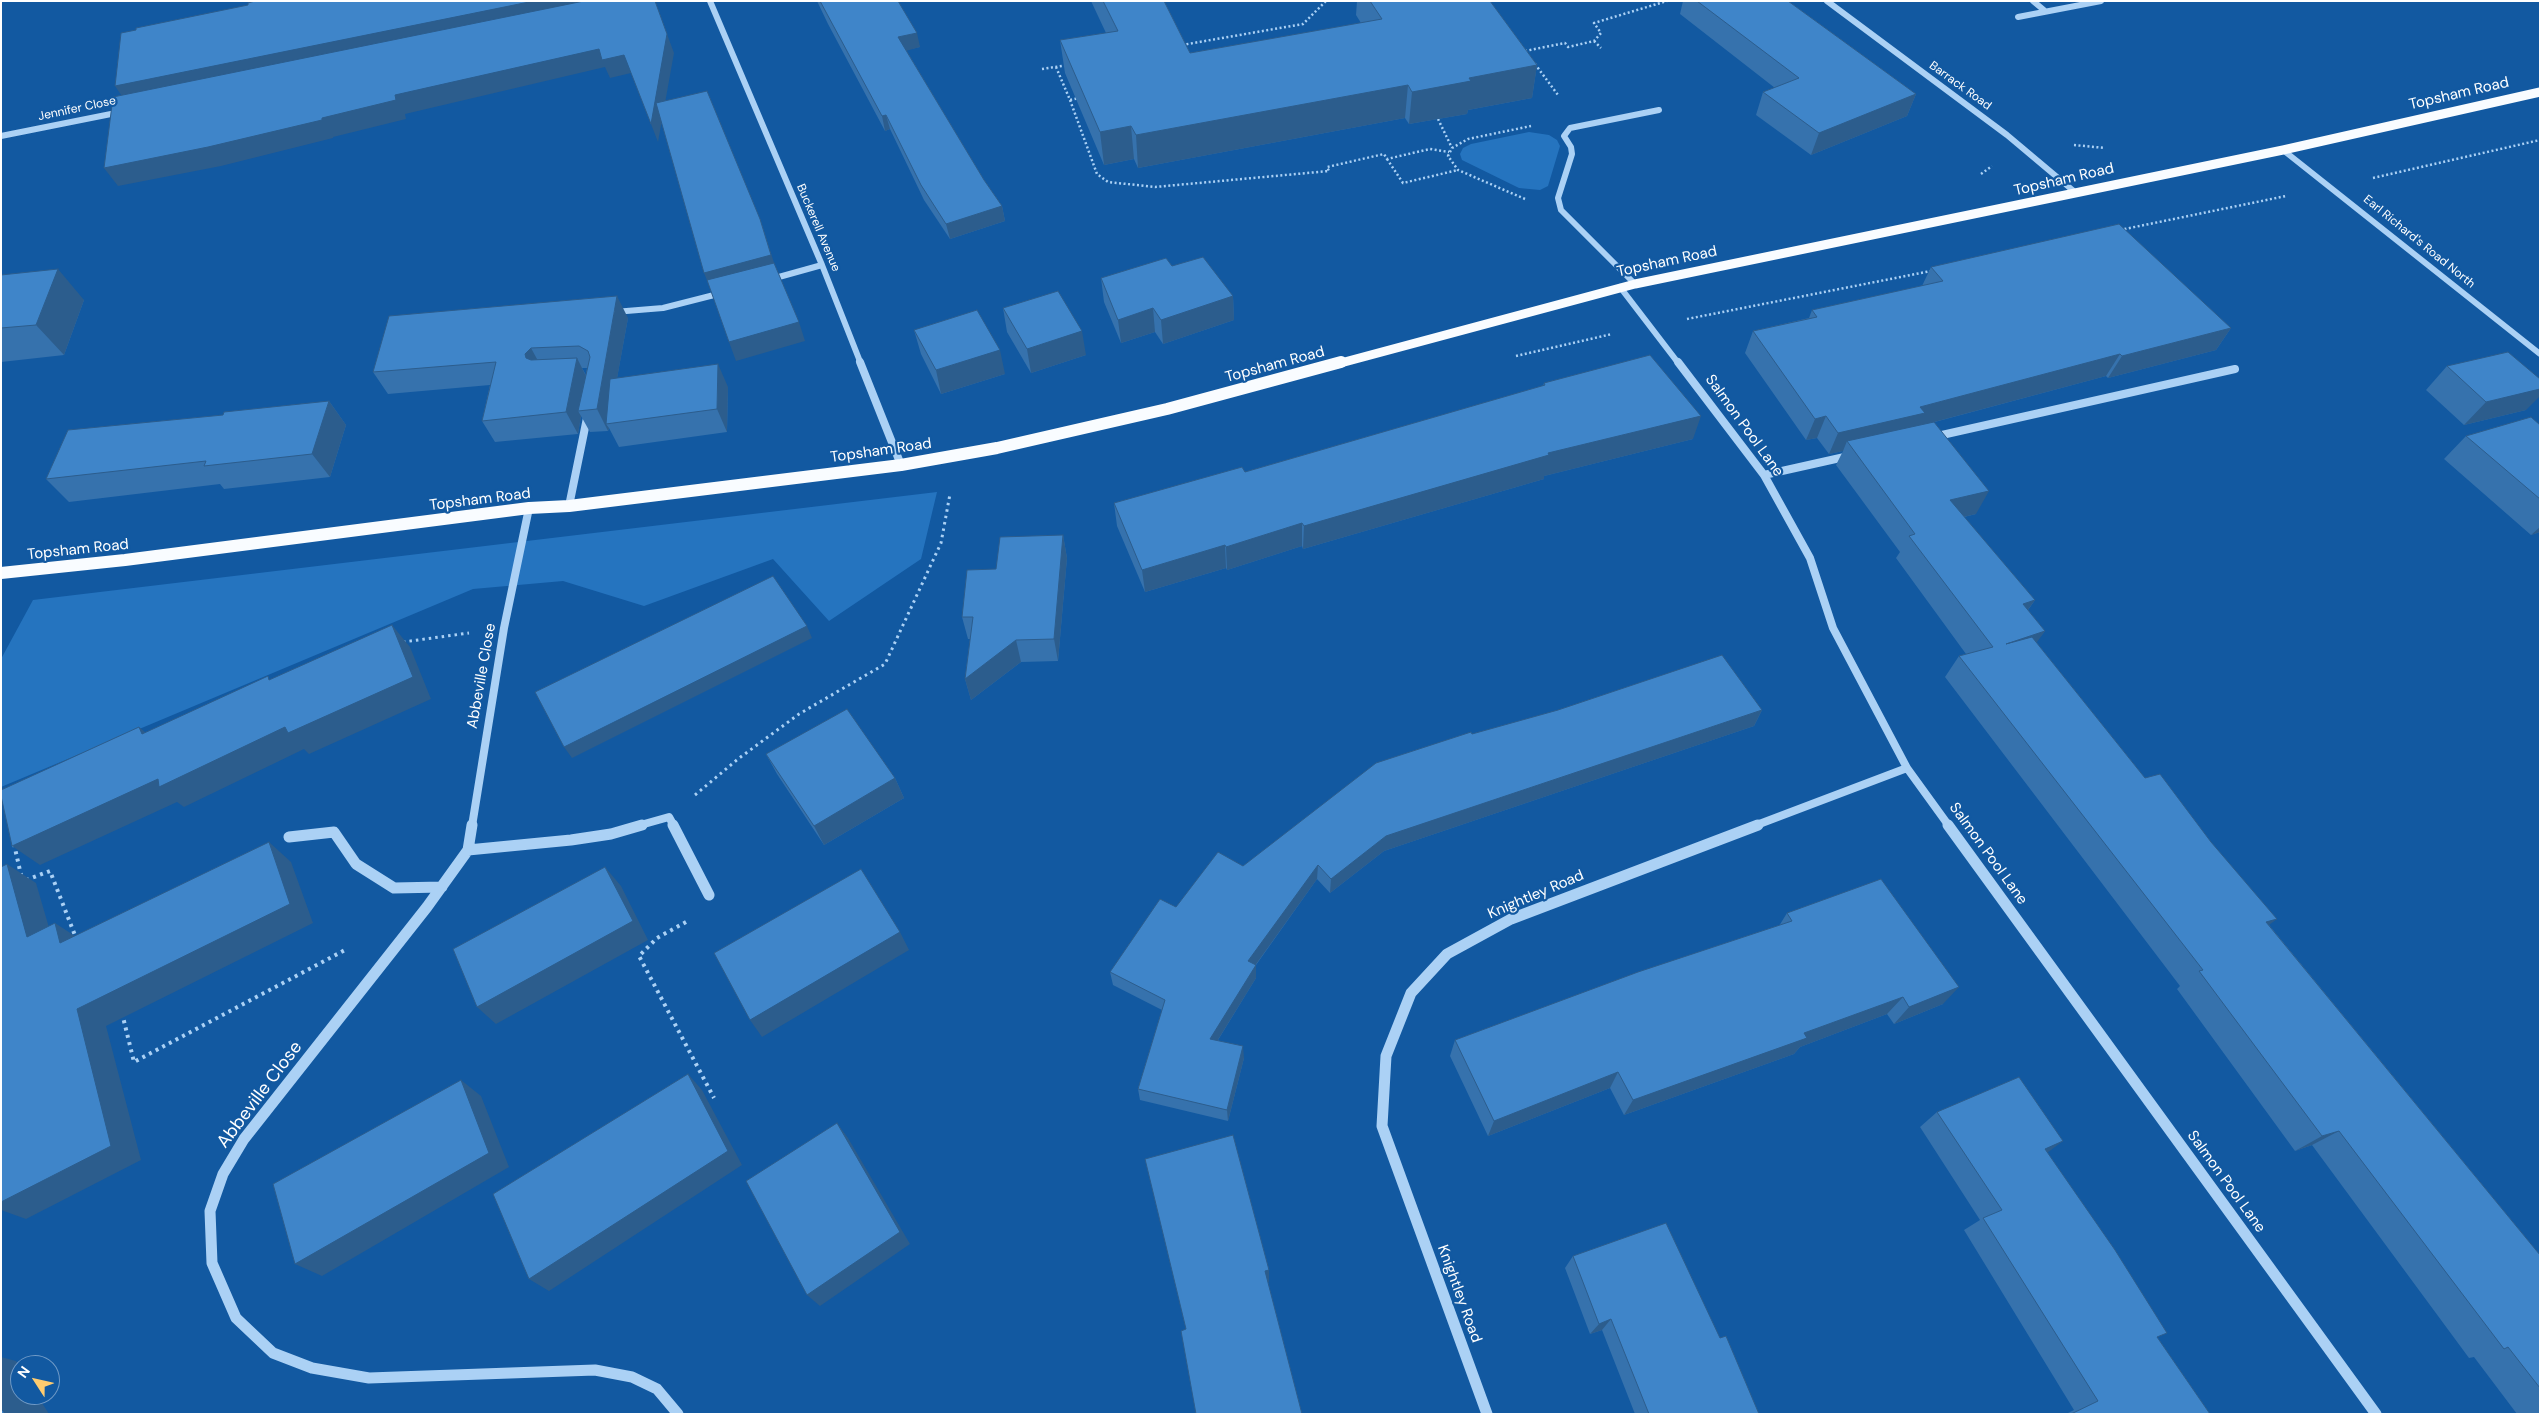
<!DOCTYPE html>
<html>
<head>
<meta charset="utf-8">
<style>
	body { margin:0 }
	#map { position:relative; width:2541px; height:1415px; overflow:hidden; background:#1259a1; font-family:"DM Sans",sans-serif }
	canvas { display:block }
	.frame { position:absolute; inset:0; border:2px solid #fff; pointer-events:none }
	.north { position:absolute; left:10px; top:1355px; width:50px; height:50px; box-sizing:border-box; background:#1259a1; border:1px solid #719bc7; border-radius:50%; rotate:305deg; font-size:14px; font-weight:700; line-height:20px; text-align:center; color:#fff }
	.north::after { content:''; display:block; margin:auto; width:18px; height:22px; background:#ffcc6f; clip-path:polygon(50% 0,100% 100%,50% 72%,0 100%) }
</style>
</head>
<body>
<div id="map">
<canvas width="2541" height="1415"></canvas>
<div class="frame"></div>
<div class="north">N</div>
</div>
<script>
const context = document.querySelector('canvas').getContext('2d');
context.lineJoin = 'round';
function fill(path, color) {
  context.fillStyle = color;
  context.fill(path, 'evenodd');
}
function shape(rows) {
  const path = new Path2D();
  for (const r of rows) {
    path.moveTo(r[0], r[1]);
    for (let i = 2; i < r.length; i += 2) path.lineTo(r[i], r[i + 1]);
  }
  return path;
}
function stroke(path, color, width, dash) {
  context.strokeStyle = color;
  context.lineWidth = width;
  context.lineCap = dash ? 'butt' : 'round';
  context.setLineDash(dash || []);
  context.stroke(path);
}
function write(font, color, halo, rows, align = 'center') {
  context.font = font + ' "DM Sans",sans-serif';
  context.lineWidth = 4.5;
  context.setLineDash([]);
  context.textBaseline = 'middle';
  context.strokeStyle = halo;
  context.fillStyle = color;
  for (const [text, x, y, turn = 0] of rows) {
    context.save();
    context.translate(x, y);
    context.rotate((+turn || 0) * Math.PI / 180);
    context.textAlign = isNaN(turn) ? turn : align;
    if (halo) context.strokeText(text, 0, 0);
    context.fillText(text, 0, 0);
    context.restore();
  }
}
const green = shape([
	[1529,132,1549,135,1557,140,1560,146,1548,186,1540,190,1519,188,1462,160,1460,154,1463,148,1471,144],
	[937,492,921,559,829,621,773,559,644,606,563,581,473,589,1,787,1,659,33,600]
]);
const pathFar2 = shape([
	[1594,41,1601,48],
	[1182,45,1303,24,1326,1],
	[1525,51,1565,43,1568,47,1594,41,1601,33,1594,23,1667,1],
	[1535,64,1558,95],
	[1056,67,1070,100,1079,98],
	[1042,69,1068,65],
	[1070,100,1097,174,1108,182,1155,187,1329,171,1327,167,1384,154,1387,159,1430,149,1449,152],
	[1438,119,1452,148],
	[2074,145,2105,148],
	[1387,159,1403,183,1458,170],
	[1981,174,1992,166],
	[2373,178,2540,140],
	[1525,199,1458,170,1448,156,1452,148,1468,139,1531,126],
	[2120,230,2286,196],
	[1687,319,1931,271],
	[1516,356,1612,334]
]);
const pathFar1 = shape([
	[403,642,469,633],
	[695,795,738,759,799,714,885,664,941,543,950,494]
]);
const path = shape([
	[14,844,21,875],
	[26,880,50,871,76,938],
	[686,922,657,938,639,956,714,1098],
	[122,1013,134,1062,345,950]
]);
const minorFar2 = shape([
	[710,1,822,265,861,364],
	[1827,1,2007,135,2076,193],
	[2033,1,2045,11],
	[2018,17,2101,1],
	[1,136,121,112],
	[2283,150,2540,354],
	[768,280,822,265],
	[1635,284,1561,210,1558,198,1572,154,1571,147,1564,136,1570,128,1659,110],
	[1620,287,1679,364],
	[614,312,663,308,722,293]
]);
const minorFar1 = shape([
	[860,362,901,465],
	[1678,362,1764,475,1810,558,1833,628,1907,768,1949,826],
	[1933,437,2235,369],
	[1764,475,1849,456],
	[569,506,588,413],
	[472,826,504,628,529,508],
	[637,826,669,817,674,826],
	[1754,826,1907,768]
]);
const minor = shape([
	[472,825,468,850,427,907,244,1139,223,1174,210,1211,212,1263,236,1318,273,1353,312,1368,369,1378,595,1370,632,1377,657,1389,678,1414],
	[673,825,709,895],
	[1948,825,2376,1414],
	[289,837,334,832,356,864,394,888,442,887],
	[468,850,571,840,611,834,642,825],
	[1487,1414,1382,1126,1386,1056,1411,993,1447,954,1511,919,1758,825]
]);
const majorFar1 = shape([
	[1337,364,1635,284,2283,150,2540,92]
]);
const major = shape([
	[1,573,125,560,529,508,569,506,901,465,997,448,1167,409,1341,362]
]);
const wall = shape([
	[817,1,898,1,920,47,906,50,984,180,1002,206,1005,221,950,239,924,200,890,129,885,131,828,24],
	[1091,1,1164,1,1190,53,1361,23,1356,15,1357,1,1490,1,1537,65,1532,98,1468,110,1467,114,1409,124,1405,118,1138,168,1134,159,1104,165,1065,73,1060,40,1106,33],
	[1683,1,1788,1,1916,94,1907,116,1811,155,1756,115,1763,92,1775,88,1680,14],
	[1172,266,1233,296,1234,320,1163,344,1155,332,1121,343,1104,302,1101,278],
	[1931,267,2231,328,2216,350,2108,378,2106,376,1931,423,1976,514,1964,517,2035,600,2028,610,2045,631,2036,642,2145,778,2269,925,2540,1255,2540,1414,2517,1414,2474,1357,2469,1358,2312,1145,2295,1151,2177,989,2180,986,1945,677,1959,656,1966,654,1896,558,1900,552,1836,465,1843,451,1829,454,1817,438,1806,440,1745,353,1753,331,1809,318,1812,310,1922,286],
	[1,275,84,300,64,355,1,362],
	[1003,308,1086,355,1031,373,1007,332],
	[628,318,617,378,728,387,727,432,619,447,609,428,608,431,590,432,581,416,578,434,495,442,482,421,490,385,388,394,373,372],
	[582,368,587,368,586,375],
	[914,330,1005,374,941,394,921,354],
	[2447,366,2526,410,2464,425,2426,390],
	[1544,383,1693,439,1544,476,1544,479,1303,549,1302,546,1227,570,1226,568,1145,592,1117,526,1114,503,1245,472,1543,386],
	[329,401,346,425,330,477,224,489,220,484,69,502,46,479],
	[2540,425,2540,532,2531,535,2444,459,2466,436],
	[1063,535,1067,558,1058,661,1021,662,971,700,965,679,970,639,968,639,962,617,996,569],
	[1762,710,1754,726,1384,851,1330,893,1317,879,1256,965,1256,978,1218,1040,1244,1058,1228,1121,1140,1100,1138,1089,1162,1010,1113,985,1110,972,1176,907,1243,866,1472,734],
	[766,754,895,778,904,798,824,845,777,774],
	[1787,913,1943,1004,1894,1024,1887,1014,1800,1047,1794,1054,1624,1115,1610,1088,1488,1136,1450,1056,1455,1040,1779,926],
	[1937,1112,2047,1153,2157,1337,2210,1414,2066,1414,2074,1410,1964,1230,1980,1220,1920,1127],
	[1573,1256,1720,1338,1759,1414,1635,1414,1602,1330,1590,1334,1565,1268]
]);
const shadedWall = shape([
	[534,1,631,1,128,105,115,86],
	[917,33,920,47,902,52,898,37],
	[667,34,674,53,658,142,651,124],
	[599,49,624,55,631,73,610,78,605,67,405,114,406,119,333,137,333,138,221,166,118,186,104,168,322,118,395,95],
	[1537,65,1532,98,1468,110,1467,114,1409,124,1412,92,1469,78],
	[1408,85,1405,118,1138,168,1136,135],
	[1916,94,1907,116,1811,155,1819,133],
	[886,115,890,129,885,131,882,116],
	[1131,126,1134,159,1104,165,1100,132],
	[1002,206,1005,221,950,239,946,224],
	[760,219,777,272,711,290,704,273],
	[58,269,84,300,64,355,36,325],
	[617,296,628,318,609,423,606,424,609,428,608,431,597,409],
	[1233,296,1234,320,1163,344,1161,320],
	[1153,308,1155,332,1121,343,1118,320],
	[799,322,805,341,736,361,729,342],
	[2231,328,2216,350,2108,378,2122,356],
	[1082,331,1086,355,1031,373,1027,349],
	[531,348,543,370,526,358,525,354],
	[1000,350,1005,374,941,394,936,370],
	[2120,354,2106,376,1919,426,1847,441,1843,451,1829,454,1838,433,1920,407],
	[577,358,588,380,578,411,581,416,578,434,566,412],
	[718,364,728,387,727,432,717,409],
	[2540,389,2540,396,2526,410,2464,425,2486,402],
	[329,401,346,425,330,477,312,454],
	[1701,416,1693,439,1544,476,1544,479,1303,549,1304,526,1548,453],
	[1826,416,1817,438,1806,440,1815,419],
	[1989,491,1976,514,1937,523,1950,500],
	[1302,523,1302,546,1227,570,1226,547],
	[2540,527,2540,532,2531,535],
	[1063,535,1067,558,1058,661,1054,639],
	[1225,545,1226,568,1145,592,1142,570],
	[2035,600,2019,622,2023,604],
	[392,625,410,647,431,699,309,754,304,749,184,807,177,802,40,865,12,846],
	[807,626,812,638,572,758,564,747],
	[2045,631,2029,653,2006,644],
	[1016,640,1021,662,971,700,965,679],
	[1762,710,1754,726,1384,851,1330,893,1331,879,1386,836],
	[139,727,164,748,142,734],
	[895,778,904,798,824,845,814,826],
	[269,842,291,862,313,923,106,1026,141,1160,26,1219,1,1210,1,1202,77,1009],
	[7,864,36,883,57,955,27,937],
	[1318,865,1317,879,1249,974,1248,961],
	[605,867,621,886,648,940,496,1024,477,1007],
	[2277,919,2253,937,2266,922],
	[55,923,84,942,60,943],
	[900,932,909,950,762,1037,750,1020],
	[1256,965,1256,978,1211,1051,1210,1039],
	[1959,987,1943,1004,1894,1024,1909,1007],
	[1903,997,1887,1014,1800,1047,1794,1054,1624,1115,1633,1100,1804,1033],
	[1243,1046,1244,1058,1228,1121,1227,1110],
	[1618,1072,1610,1088,1488,1136,1494,1121],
	[688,1074,702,1090,742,1165,549,1291,529,1279],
	[461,1080,481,1096,509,1167,322,1276,295,1264],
	[837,1123,848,1138,910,1244,820,1306,807,1295],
	[2339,1131,2312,1145,2295,1151,2322,1136],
	[2063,1141,2043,1156,2045,1149],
	[1269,1270,1269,1282,1265,1283,1265,1271],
	[1611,1319,1602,1330,1590,1334,1599,1324],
	[1,1357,16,1361,20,1367,20,1395,37,1395,49,1414,5,1414,1,1408]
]);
const building = shape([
	[255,1,534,1,115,86,121,33,136,30,136,28,248,5,248,3,255,1],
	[584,1,655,1,667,34,651,124,624,55,602,60,599,49,395,95,396,100,322,118,322,120,208,147,104,168,113,97,584,1],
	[820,1,898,1,917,33,898,37,984,180,1002,206,946,224,921,185,886,115,882,116,820,1],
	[1103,1,1164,1,1190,53,1382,19,1370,1,1490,1,1537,65,1469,78,1471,81,1412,92,1408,85,1136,135,1131,126,1100,132,1060,40,1118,31,1103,1],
	[1697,1,1788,1,1916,94,1819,133,1763,92,1799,78,1697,1],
	[707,91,760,219,771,255,704,273,656,103,707,91],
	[2119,224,2231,328,2122,356,2120,354,1920,407,1925,413,1838,433,1826,416,1815,419,1753,331,1817,317,1812,310,1943,281,1931,267,2119,224],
	[1203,257,1233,296,1161,320,1153,308,1118,320,1101,278,1166,258,1172,266,1203,257],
	[774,263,799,322,729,342,707,280,774,263],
	[58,269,36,325,1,328,1,275,58,269],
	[1058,291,1082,331,1027,349,1003,308,1058,291],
	[617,296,597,409,578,411,590,357,588,351,579,346,531,348,525,354,526,358,531,360,577,358,566,412,482,421,496,362,373,372,389,316,617,296],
	[977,310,1000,350,936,370,914,330,977,310],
	[2508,352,2540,379,2540,389,2486,402,2447,366,2508,352],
	[1650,355,1701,416,1548,453,1549,455,1304,526,1302,523,1226,547,1225,545,1142,570,1114,503,1242,467,1245,472,1545,385,1544,383,1650,355],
	[718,364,717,409,606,424,610,379,718,364],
	[329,401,312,454,204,466,206,461,46,479,68,430,223,415,224,412,329,401],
	[2531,417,2540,425,2540,499,2466,436,2531,417],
	[1934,422,1989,491,1950,500,2035,600,2023,604,2045,631,2006,644,2032,637,2145,778,2160,774,2211,842,2277,919,2266,922,2540,1255,2540,1388,2508,1347,2504,1349,2339,1131,2322,1136,2199,971,2203,970,1959,656,1993,647,1909,536,1915,534,1847,441,1934,422],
	[1063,535,1054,639,1016,640,965,679,973,617,962,617,967,570,996,569,1000,537,1063,535],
	[773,576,807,626,564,747,535,692,773,576],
	[392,625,413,677,288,733,285,727,159,787,158,779,12,846,1,796,1,790,139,727,142,734,268,676,269,680,392,625],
	[1722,655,1762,710,1386,836,1331,879,1318,865,1248,961,1256,965,1210,1039,1243,1046,1227,1110,1138,1089,1165,1000,1110,972,1160,899,1176,907,1218,852,1243,866,1376,763,1471,732,1472,734,1558,710,1722,655],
	[847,709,895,778,814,826,766,754,847,709],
	[269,842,290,904,77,1009,111,1146,1,1202,1,867,7,864,27,937,55,923,60,943,269,842],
	[605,867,633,921,477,1007,453,949,605,867],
	[861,869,900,932,750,1020,714,953,861,869],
	[1881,879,1959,987,1909,1007,1903,997,1804,1033,1807,1038,1633,1100,1618,1072,1494,1121,1455,1040,1638,972,1792,921,1787,913,1881,879],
	[688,1074,728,1151,529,1279,493,1194,688,1074],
	[2019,1077,2063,1141,2045,1149,2115,1250,2167,1333,2157,1337,2210,1414,2071,1414,2098,1401,1983,1218,2002,1210,1937,1112,2019,1077],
	[461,1080,489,1153,295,1264,273,1184,461,1080],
	[837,1123,900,1232,807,1295,746,1181,837,1123],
	[1233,1135,1269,1270,1265,1271,1302,1414,1196,1414,1181,1331,1186,1329,1145,1159,1233,1135],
	[1666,1223,1720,1338,1726,1336,1759,1414,1649,1414,1611,1319,1599,1324,1573,1256,1666,1223],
	[1,1408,5,1414,1,1414,1,1408]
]);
const farStreetnames = [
	["Barrack Road",1960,86,36],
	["Jennifer Close",77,109,-12],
	["Buckerell Avenue",818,228,67],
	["Earl Richard's Road North",2419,242,39]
];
const streetNames = [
	["Topsham Road",2459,94,-13],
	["Topsham Road",2064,180,-13],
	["Topsham Road",1667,262,-12],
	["Topsham Road",1275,365,-15],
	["Salmon Pool Lane",1744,426,54],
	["Topsham Road",881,451,-8],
	["Topsham Road",480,500,-7],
	["Topsham Road",78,550,-6],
	["Abbeville Close",482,676,-80],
	["Salmon Pool Lane",1988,854,54],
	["Knightley Road",1536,895,-23],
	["Salmon Pool Lane",2226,1182,54],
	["Knightley Road",1459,1294,70]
];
const nearStreetnames = [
	["Abbeville Close",260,1095,-53]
];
fill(green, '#2574bf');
stroke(pathFar2, '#abd1f5', 2.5, [2, 2.5]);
stroke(pathFar1, '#abd1f5', 3, [2.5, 4]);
stroke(path, '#abd1f5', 4, [3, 4.5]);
stroke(minorFar2, '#abd1f5', 6);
stroke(minorFar1, '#abd1f5', 8);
stroke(minor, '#abd1f5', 11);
stroke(majorFar1, '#f9fcff', 9);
stroke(major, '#f9fcff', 12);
fill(wall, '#3672ad');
fill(shadedWall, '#2c5d8d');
fill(building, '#3f85c9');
stroke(building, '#2c5d8d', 1);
write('12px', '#fff', '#1259a1', farStreetnames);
write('15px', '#fff', '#1259a1', streetNames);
write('18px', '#fff', '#1259a1', nearStreetnames);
</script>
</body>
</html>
